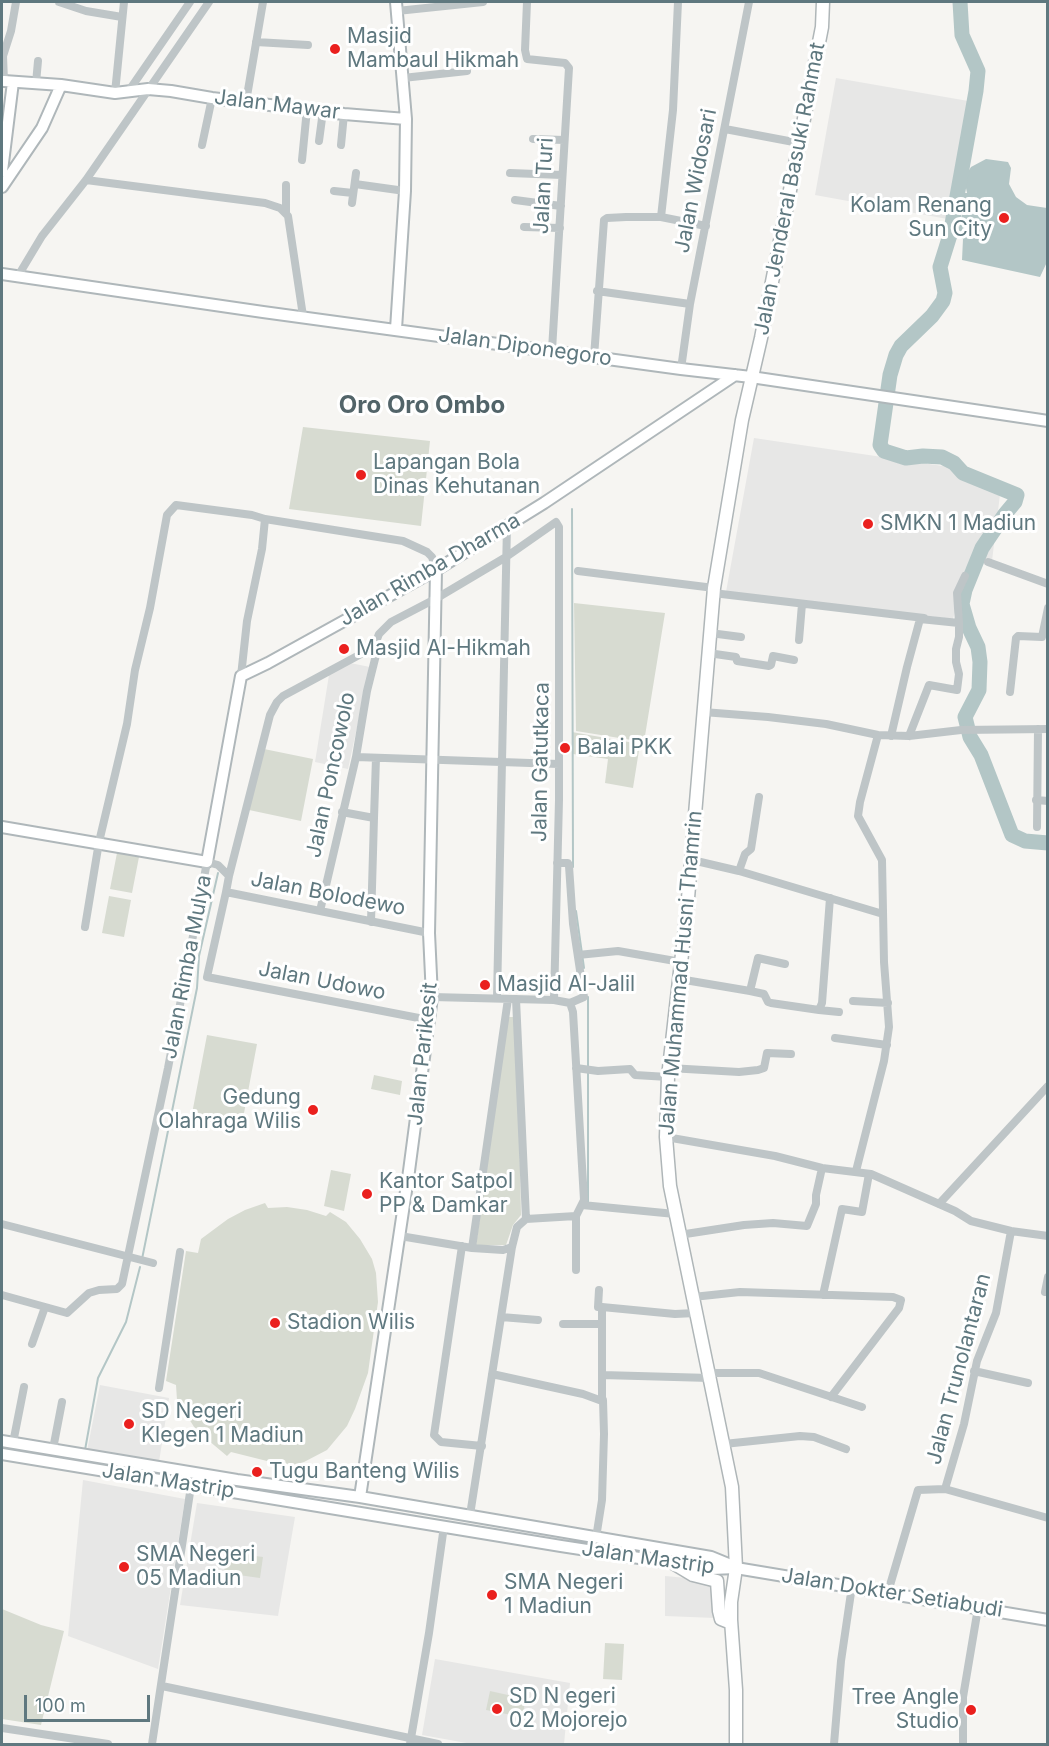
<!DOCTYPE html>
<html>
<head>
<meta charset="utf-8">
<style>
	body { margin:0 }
	#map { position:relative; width:1049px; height:1746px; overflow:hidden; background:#f6f5f2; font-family:Inter,sans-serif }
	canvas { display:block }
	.frame { position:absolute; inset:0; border:3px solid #5f787f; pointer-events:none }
	.scale { position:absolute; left:24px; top:1695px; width:126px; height:27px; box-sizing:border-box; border:3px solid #5f787f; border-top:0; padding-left:8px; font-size:18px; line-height:21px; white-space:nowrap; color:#5f787f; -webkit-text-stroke:4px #fff; paint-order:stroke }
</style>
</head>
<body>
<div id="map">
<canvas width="1049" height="1746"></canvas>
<div class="frame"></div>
<div class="scale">100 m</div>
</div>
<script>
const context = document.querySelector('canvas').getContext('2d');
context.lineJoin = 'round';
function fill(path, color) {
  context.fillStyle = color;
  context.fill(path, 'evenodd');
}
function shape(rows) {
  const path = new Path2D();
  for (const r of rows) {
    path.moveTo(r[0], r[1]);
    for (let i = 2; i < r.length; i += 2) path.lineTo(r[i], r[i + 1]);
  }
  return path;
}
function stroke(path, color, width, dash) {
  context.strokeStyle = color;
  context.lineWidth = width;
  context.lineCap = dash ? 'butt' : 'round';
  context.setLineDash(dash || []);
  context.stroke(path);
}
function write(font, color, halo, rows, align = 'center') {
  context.font = font + ' Inter,sans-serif';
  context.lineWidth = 6;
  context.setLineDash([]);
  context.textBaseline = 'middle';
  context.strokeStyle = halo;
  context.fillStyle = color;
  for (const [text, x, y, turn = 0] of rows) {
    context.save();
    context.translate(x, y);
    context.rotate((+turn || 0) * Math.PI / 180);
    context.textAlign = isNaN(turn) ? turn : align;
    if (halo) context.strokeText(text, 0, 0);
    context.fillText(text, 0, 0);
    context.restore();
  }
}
const built = shape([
	[836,78,974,102,953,220,815,195],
	[754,438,963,469,1001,486,992,561,966,568,953,619,726,592],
	[350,663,370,667,348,769,315,762,329,675],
	[100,1385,169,1398,159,1462,87,1451],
	[83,1480,185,1499,158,1669,68,1636],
	[197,1503,295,1517,278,1616,180,1605],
	[665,1576,709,1580,714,1584,715,1618,665,1616],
	[435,1659,570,1683,564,1744,472,1744,422,1735]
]);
const green = shape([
	[303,427,430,441,421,526,289,509],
	[574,603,665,613,644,742,576,731],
	[572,732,640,744,633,788,605,783,608,759,573,754],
	[264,749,313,759,301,821,249,810],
	[117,853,139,857,132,893,110,889],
	[109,896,131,900,124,937,102,933],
	[508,1017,514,1017,518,1073,521,1215,513,1225,506,1245,476,1245],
	[207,1035,257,1044,241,1129,191,1119],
	[374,1075,402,1081,400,1095,371,1089],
	[331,1170,351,1174,344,1211,324,1206],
	[265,1203,268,1208,287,1207,307,1210,326,1216,330,1212,346,1222,360,1239,372,1259,376,1273,378,1302,372,1344,368,1373,355,1409,347,1426,327,1450,304,1462,287,1467,285,1460,267,1461,231,1452,227,1456,196,1430,177,1400,176,1385,166,1381,186,1251,198,1253,201,1239,228,1219,245,1210],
	[226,1552,263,1557,260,1578,224,1573],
	[2,1609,41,1625,64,1631,41,1725,2,1719],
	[605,1643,624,1644,622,1680,603,1679],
	[490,1691,526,1699,522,1717,486,1710]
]);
const water = shape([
	[986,159,1008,162,1011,168,1009,184,1016,197,1027,205,1047,208,1047,262,1040,277,962,260,963,239,957,237,962,214,962,206,958,203,961,193,967,193,964,178,971,167]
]);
const stream = shape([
	[572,509,573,867],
	[576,911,584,968],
	[588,997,588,1067],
	[588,1072,588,1204],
	[142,1259,197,988,199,956,218,873],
	[85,1450,98,1378,126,1322,140,1267]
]);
const river = shape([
	[960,2,962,35,978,71,976,91,950,235,940,267,945,293,943,301,932,316,901,346,896,355,890,375,880,445,884,451,906,458,923,456,942,457,954,463,963,473,1017,495,1015,502,1005,514,982,548,965,590,962,604,969,628,978,647,980,662,979,690,965,717,970,737,981,755,1012,835,1025,841,1048,843]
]);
const minor = shape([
	[59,2,86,11,122,17],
	[527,2,525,50,527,59,565,63,569,68,552,350],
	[397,11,483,2],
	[256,42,308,45],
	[357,64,401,61],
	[403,78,467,71],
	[4,81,3,56,11,31,16,2],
	[36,83,38,61],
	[128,92,190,2],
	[115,93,124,2],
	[246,102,263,2],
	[725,129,799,143],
	[533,139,564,140],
	[319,141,323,111],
	[202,145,212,98],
	[341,145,344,114],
	[302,160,307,109],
	[510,173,562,175],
	[86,180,265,203,280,208,288,216,303,316],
	[355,184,405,191],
	[334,191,353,193],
	[515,200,561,206],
	[352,203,356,173],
	[286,212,286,185],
	[661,217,673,110,678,2],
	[524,227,560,228],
	[18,276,42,236,86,180,209,2],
	[597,291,690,304],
	[594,357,604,220,607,218,626,217,661,217,706,226],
	[681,369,690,304,749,2],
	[265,519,403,541,427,552,432,557,436,570],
	[988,562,1048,584],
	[578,571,714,588],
	[713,593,924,618],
	[959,623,957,593,965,576],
	[710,633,741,637],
	[799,640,802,604],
	[708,653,736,657,737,661,769,666,771,665,773,656,794,660],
	[1010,692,1016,638,1018,636,1042,637,1048,608],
	[703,712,768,717,826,724,878,735,909,736,961,730,1048,729],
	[891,736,907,667,920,619,959,623,959,637,956,649,956,662,959,674,957,690,929,685,909,736],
	[356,757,559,764],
	[1036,800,1048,801],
	[342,812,374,818,371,922],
	[374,818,376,758],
	[1037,827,1038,729],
	[692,860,739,871,883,914],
	[557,863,568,863,569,866,573,924,584,997,570,1003],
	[739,871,745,854,751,849,759,797],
	[229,876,270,715,277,702,283,696,374,647,379,634,391,622,437,598,506,557,556,522,559,527,559,800,554,1000],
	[226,892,207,977,429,1020],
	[320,911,356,757,367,691,376,655,374,647],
	[85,927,99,842,127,724,135,670,150,608,167,515,176,505,252,515,265,519,262,549,247,621,241,676],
	[578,955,618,951,681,962],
	[679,979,750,991,758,958,785,964],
	[750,991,764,994,768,1002,771,1003,819,1010,822,1003,830,898],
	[432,997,554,1000,570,1003],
	[497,998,507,525],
	[516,999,526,1219],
	[853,1001,888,1003],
	[819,1010,839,1012],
	[835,1038,887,1045],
	[576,1068,598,1071,630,1069,635,1075,668,1077],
	[669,1068,739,1072,758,1070,764,1068,767,1053,791,1054],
	[666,1137,775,1156,822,1168,871,1174,955,1211,971,1221,1011,1231,1048,1236],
	[856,1171,884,1061,889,1027,884,962,882,860,858,816,860,802,878,735],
	[939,1204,1048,1086],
	[582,1205,675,1214],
	[2,1224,153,1263],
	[679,1235,744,1225,773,1223,807,1226,816,1204,816,1195,822,1168],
	[400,1236,472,1248,503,1250,512,1247],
	[462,1246,434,1435,441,1442,482,1446],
	[472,1248,508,999],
	[576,1270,576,1216],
	[599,1290,598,1307,602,1307,602,1375],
	[1045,1292,1048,1277],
	[2,1295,67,1313,89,1293,99,1290,117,1289,122,1284,168,1068,207,862,218,865,229,876,226,892,429,933],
	[823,1295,842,1209,862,1212,869,1174],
	[693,1297,740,1292,893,1297,901,1300,899,1308,831,1397],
	[602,1307,675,1314,695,1313],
	[501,1317,538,1320],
	[563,1324,602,1324],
	[32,1344,45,1307],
	[974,1371,1028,1383],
	[709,1373,759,1373,862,1407],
	[492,1374,583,1394,602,1401,602,1375,710,1378],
	[159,1388,180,1252],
	[13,1443,24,1387],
	[724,1444,800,1436,814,1437,846,1449],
	[53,1449,62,1402],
	[945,1489,964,1424,977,1361,996,1313,1011,1231],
	[470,1515,512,1247,517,1227,526,1219,576,1216,584,1200,573,1012,570,1003],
	[596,1538,602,1500,604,1434,603,1400],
	[888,1592,918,1490,945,1489,1048,1518],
	[162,1686,438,1744],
	[2,1728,108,1744],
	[152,1744,191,1486],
	[410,1744,429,1633,444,1526],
	[834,1744,841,1661,852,1586],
	[963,1744,963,1697,978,1608]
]);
const major = shape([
	[4,81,61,85,115,93,148,89,171,91,212,98,344,114,406,119],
	[2,171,13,82],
	[2,187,42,128,61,85],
	[2,274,263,312,681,369,751,377,1048,421],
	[396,329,405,191,406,119,396,2],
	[2,827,207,862,241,676,268,663,436,570,544,503,735,375],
	[2,1441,237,1480,360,1497,711,1557,733,1566],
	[2,1454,561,1546,711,1569,736,1568,1048,1620],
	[360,1497,409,1171,432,997,429,933,436,570]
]);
const highway = shape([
	[673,1563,693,1575,717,1581,719,1611,721,1619,731,1623],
	[736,1744,736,1690,731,1620,731,1602,736,1568,732,1487,670,1186,666,1137,668,1077,687,910,714,588,742,420,761,338,822,27,823,2]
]);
const markers = [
	[335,49,6,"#ea201e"],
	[1004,218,6,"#ea201e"],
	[361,475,6,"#ea201e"],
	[868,524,6,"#ea201e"],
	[344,649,6,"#ea201e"],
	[565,748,6,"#ea201e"],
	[485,985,6,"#ea201e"],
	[313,1110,6,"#ea201e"],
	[367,1194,6,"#ea201e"],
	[275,1323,6,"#ea201e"],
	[129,1424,6,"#ea201e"],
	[257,1472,6,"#ea201e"],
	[124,1567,6,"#ea201e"],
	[492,1595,6,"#ea201e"],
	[497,1709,6,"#ea201e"],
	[971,1710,6,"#ea201e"]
];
const poiNames = [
	["Masjid",347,37],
	["Mambaul Hikmah",347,61],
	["Kolam Renang",992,206,"right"],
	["Sun City",992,230,"right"],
	["Lapangan Bola",373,463],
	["Dinas Kehutanan",373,487],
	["SMKN 1 Madiun",880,524],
	["Masjid Al-Hikmah",356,649],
	["Balai PKK",577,748],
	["Masjid Al-Jalil",497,985],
	["Gedung",301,1098,"right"],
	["Olahraga Wilis",301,1122,"right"],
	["Kantor Satpol",379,1182],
	["PP & Damkar",379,1206],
	["Stadion Wilis",287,1323],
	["SD Negeri",141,1412],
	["Klegen 1 Madiun",141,1436],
	["Tugu Banteng Wilis",269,1472],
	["SMA Negeri",136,1555],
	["05 Madiun",136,1579],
	["SMA Negeri",504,1583],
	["1 Madiun",504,1607],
	["SD N egeri",509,1697],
	["02 Mojorejo",509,1721],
	["Tree Angle",959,1698,"right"],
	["Studio",959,1722,"right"]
];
const streetNames = [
	["Jalan Mawar",277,105,7],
	["Jalan Widosari",696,181,-79],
	["Jalan Turi",544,186,-87],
	["Jalan Jenderal Basuki Rahmat",790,189,-79],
	["Jalan Diponegoro",525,347,8],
	["Jalan Rimba Dharma",430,570,-30],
	["Jalan Gatutkaca",541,762,-89],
	["Jalan Poncowolo",331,775,-78],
	["Jalan Bolodewo",328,894,11],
	["Jalan Rimba Mulya",187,967,-79],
	["Jalan Muhammad Husni Thamrin",681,973,-85],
	["Jalan Udowo",322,981,11],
	["Jalan Parikesit",423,1054,-84],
	["Jalan Trunolantaran",959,1369,-75],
	["Jalan Mastrip",168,1481,9],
	["Jalan Mastrip",648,1558,8],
	["Jalan Dokter Setiabudi",892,1593,9]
];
const quarterNames = [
	["Oro Oro Ombo",422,406]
];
fill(built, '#e7e7e6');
fill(green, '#d7dbd1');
fill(water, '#b3c6c6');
stroke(stream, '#b3c6c6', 2);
stroke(river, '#b3c6c6', 15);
stroke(major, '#afb7ba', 14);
stroke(highway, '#afb6b8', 15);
stroke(minor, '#bec5c7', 8);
stroke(major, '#fff', 10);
stroke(highway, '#fff', 12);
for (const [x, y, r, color] of markers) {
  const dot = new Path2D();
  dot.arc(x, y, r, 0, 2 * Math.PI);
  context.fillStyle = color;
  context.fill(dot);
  stroke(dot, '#fff', 2);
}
write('21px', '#5f787f', '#fff', poiNames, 'left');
write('21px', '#5f787f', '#fff', streetNames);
write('bold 24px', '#526469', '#fff', quarterNames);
</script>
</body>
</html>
